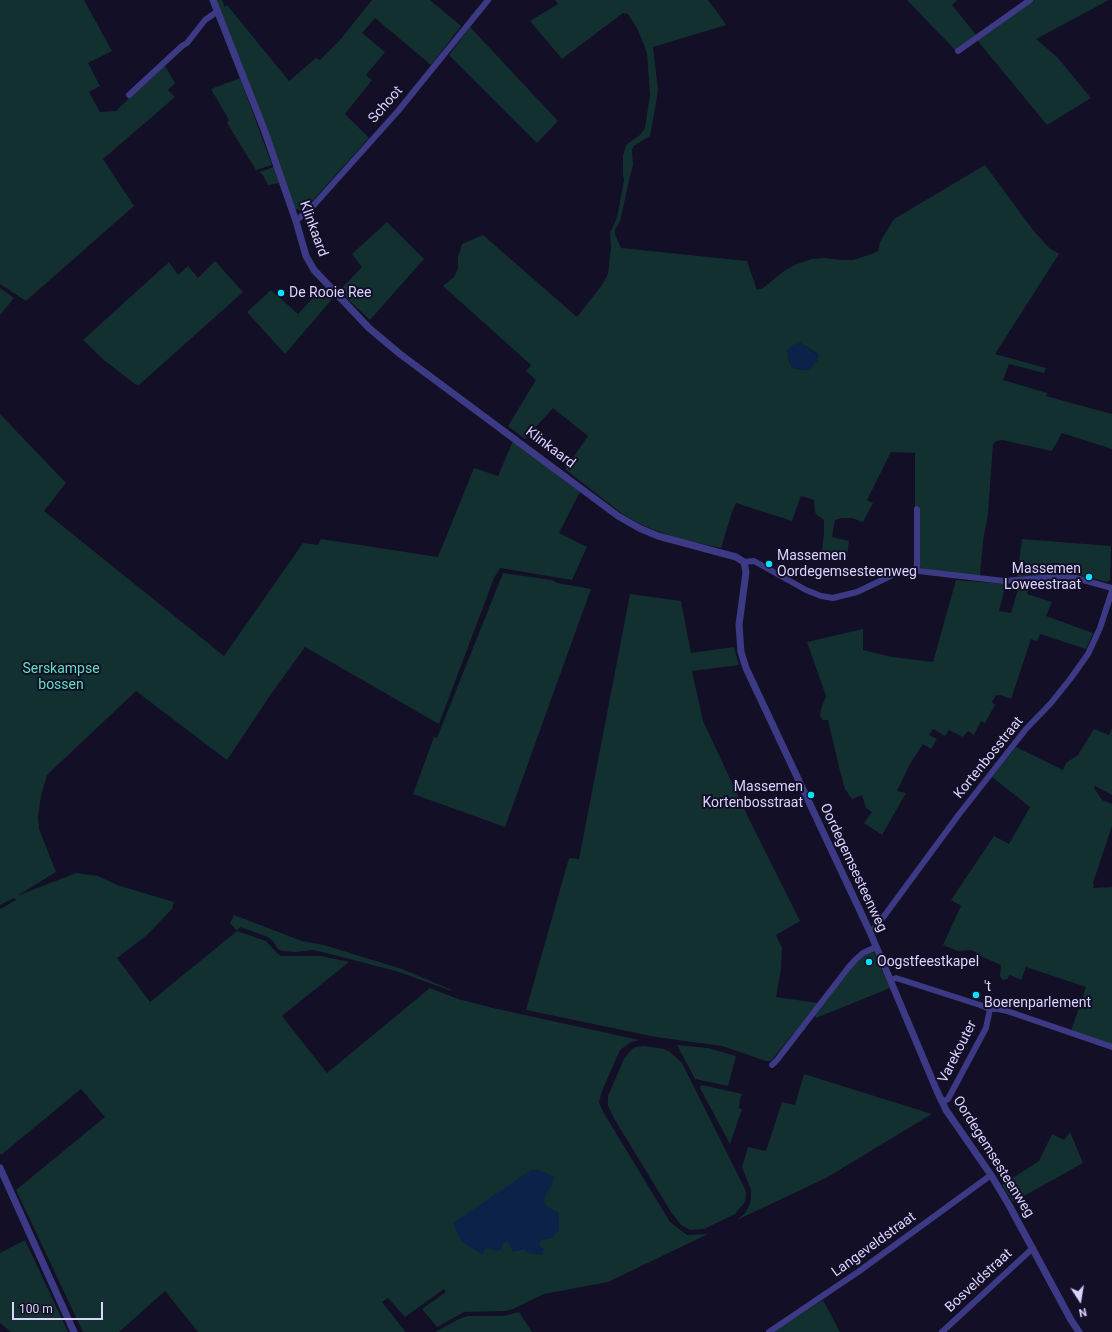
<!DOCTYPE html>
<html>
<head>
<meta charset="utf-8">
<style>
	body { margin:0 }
	#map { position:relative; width:1112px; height:1332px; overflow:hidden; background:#130f26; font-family:Roboto,sans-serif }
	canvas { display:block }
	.north { position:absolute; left:1060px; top:1280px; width:40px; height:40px; -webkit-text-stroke:3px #130f26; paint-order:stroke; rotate:168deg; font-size:11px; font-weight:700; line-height:16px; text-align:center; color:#d9d4ff }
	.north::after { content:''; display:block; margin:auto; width:14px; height:18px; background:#d9d4ff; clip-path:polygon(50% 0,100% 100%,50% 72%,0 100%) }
	.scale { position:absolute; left:12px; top:1302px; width:91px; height:18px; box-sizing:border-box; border:2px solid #d9d4ff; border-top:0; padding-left:5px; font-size:12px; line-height:14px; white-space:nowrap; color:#d9d4ff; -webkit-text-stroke:3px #130f26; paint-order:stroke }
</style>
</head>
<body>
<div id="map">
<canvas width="1112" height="1332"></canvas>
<div class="north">N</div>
<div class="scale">100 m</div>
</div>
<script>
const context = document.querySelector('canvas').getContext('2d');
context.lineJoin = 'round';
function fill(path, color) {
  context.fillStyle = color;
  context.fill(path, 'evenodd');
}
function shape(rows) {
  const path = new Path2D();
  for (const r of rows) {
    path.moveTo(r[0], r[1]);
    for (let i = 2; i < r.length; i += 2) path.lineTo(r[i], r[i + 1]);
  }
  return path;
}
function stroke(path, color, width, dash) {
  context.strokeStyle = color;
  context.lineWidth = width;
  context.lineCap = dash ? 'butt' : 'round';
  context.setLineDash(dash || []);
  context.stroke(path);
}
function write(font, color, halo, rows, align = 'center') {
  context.font = font + ' Roboto,sans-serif';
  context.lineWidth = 4;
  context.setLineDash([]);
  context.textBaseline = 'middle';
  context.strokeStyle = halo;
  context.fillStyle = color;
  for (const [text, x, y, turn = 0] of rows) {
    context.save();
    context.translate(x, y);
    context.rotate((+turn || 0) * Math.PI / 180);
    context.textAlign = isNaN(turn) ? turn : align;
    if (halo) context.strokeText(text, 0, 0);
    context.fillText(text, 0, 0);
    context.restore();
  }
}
const green = shape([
	[0,0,84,0,112,51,88,63,100,86,89,92,100,112,116,111,164,64,175,83,168,90,175,97,103,159,134,206,26,301,0,284],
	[216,0,222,0,225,7,227,5,289,81,316,58,320,60,340,40,372,0,430,0,461,26,431,65,375,18,362,33,385,52,366,75,372,80,345,114,369,138,306,208,301,211,294,208],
	[555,0,708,0,723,20,726,25,653,47,658,90,655,109,650,136,634,146,632,150,633,165,630,176,620,221,615,230,615,234,621,248,747,261,757,290,763,288,784,271,797,264,812,259,824,258,842,260,853,260,872,254,878,251,880,242,894,219,985,165,1033,230,1048,247,1059,254,995,354,1046,368,1044,373,1009,364,1003,380,1047,393,1046,396,1112,414,1112,449,1062,433,1052,451,1002,440,997,441,993,444,988,514,983,541,980,576,926,569,921,568,919,566,920,506,915,507,915,453,891,452,867,500,873,503,863,522,852,518,842,518,835,520,832,537,849,541,847,555,822,551,824,533,824,520,817,515,815,512,814,500,801,496,792,521,736,503,732,512,721,548,681,539,657,531,638,523,621,513,565,469,588,436,553,408,525,439,508,426,536,380,526,371,531,365,443,286,454,277,458,269,458,257,462,244,483,235,577,317,602,285,608,274,611,248,610,233,617,218,624,180,623,175,623,156,626,145,640,135,645,128,650,95,647,53,638,30,628,14,623,13,562,59,530,21,558,4],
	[800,343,817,353,810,369,801,370,793,368,790,363,788,356],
	[907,0,957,0,952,5,977,36,956,51],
	[1031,0,1109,0,1036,39,1057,57,1091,98,1047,125,977,40],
	[470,27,558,121,537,143,449,55],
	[240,78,272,165,256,170,227,123,229,120,211,89],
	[274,167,279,183,268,185,263,175,259,172],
	[387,222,424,259,370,320,339,291,362,267,352,254],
	[215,261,243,292,139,385,135,384,105,361,83,340,169,262,178,275,188,266,198,278],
	[323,287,333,298,285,354,247,312,271,290,298,314],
	[0,288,14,298,0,315],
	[0,414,66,483,44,511,224,656,303,543,318,545,321,539,438,557,474,468,498,476,513,441,580,492,559,533,587,547,572,580,500,568,494,578,439,724,305,647,271,694,227,760,136,691,47,775,41,796,38,817,39,829,56,872,17,896,76,873,98,876,117,885,174,902,172,909,147,935,117,958,150,1002,237,931,230,923,234,915,302,941,324,945,402,969,452,990,449,990,396,971,322,952,313,950,295,952,282,951,278,949,273,941,268,937,240,927,237,931,266,941,277,953,281,956,321,956,349,962,282,1016,327,1073,430,988,458,999,493,1008,639,1040,631,1042,620,1050,602,1091,599,1102,602,1110,670,1222,687,1235,708,1234,608,1282,544,1294,513,1309,505,1311,464,1312,437,1327,422,1309,446,1292,444,1289,405,1317,388,1298,382,1302,405,1331,404,1332,198,1332,165,1291,119,1332,83,1332,16,1190,105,1117,81,1089,1,1155,0,1153,0,909,16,900,14,898,0,905],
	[1022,539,1111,546,1110,580,1107,582,1067,572,1017,577],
	[503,573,552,580,557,583,591,589,505,827,413,794,434,737,437,738],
	[956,580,1006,584,999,611,1011,613,1020,583,1030,583,1027,594,1052,602,1046,616,1093,633,1086,649,1040,634,1037,641,1031,639,1011,699,1000,695,996,695,992,702,995,705,985,723,981,721,974,735,968,731,963,737,949,730,945,736,933,729,929,735,937,739,931,749,923,744,910,764,897,791,906,793,882,835,864,823,872,812,866,808,862,795,852,799,845,789,839,767,828,720,823,720,820,716,821,709,826,696,807,642,863,629,863,650,892,657,933,662],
	[630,594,681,601,691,653,734,647,739,665,692,671,703,721,749,819,800,921,776,935,782,948,781,969,776,997,818,1003,771,1061,766,1061,722,1046,656,1037,526,1010,569,858,579,859],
	[1112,728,1112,795,1095,786,1094,788,1102,800,1112,804,1112,826,1093,883,1094,884,1093,888,1112,887,1112,1045,1071,1031,1086,987,1026,967,1021,980,1010,975,1007,979,1003,980,1000,976,1001,965,976,954,976,952,971,950,958,951,943,945,961,906,951,900,994,836,1009,844,1030,807,992,777,1016,747,1063,770,1066,763,1078,755,1094,729,1109,735],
	[873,952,874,953,890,988,816,1018,814,1014,853,965,866,955],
	[677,1045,708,1048,736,1056,728,1086,695,1079],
	[645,1046,664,1049,670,1052,682,1063,745,1189,746,1194,745,1202,735,1214,704,1229,690,1230,681,1225,671,1212,615,1120,608,1106,608,1096,624,1059,632,1049,636,1047],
	[804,1074,932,1114,826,1178,737,1220,745,1213,749,1206,751,1199,751,1190,742,1167,748,1147,766,1151,782,1102,795,1105],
	[702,1085,742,1094,740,1099,739,1108,742,1109,730,1144,700,1088,700,1087],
	[1070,1132,1083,1163,1013,1202,1002,1185,1039,1161,1052,1134,1064,1140],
	[25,1240,68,1332,11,1332,0,1323,0,1253],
	[823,1300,840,1332,774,1332],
	[519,1312,532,1332,435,1332,457,1320,467,1316,504,1316]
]);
const water = shape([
	[800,343,819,355,818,360,810,369,801,370,793,368,790,363,787,350,793,345],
	[531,1170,539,1170,554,1177,551,1187,545,1196,544,1203,548,1207,559,1213,559,1230,552,1238,541,1240,539,1245,544,1249,542,1255,528,1253,525,1249,513,1252,508,1241,503,1243,502,1249,497,1251,486,1248,482,1255,461,1241,453,1223]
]);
const minor = shape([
	[958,51,1030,0],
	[129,95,182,46,187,43,205,20,218,11],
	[296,221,313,206,398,111,488,0],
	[744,562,754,561,806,590,821,596,833,598,857,592,897,573,910,570,1004,581,1065,576,1076,578,1112,588],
	[917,571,917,509],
	[870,932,876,927,960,813,1026,729,1051,703,1071,678,1088,654,1100,628,1112,591],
	[890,980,896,978,980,1005,990,1009,998,1009,1007,1011,1112,1047],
	[772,1065,777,1060,848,968,855,960,863,953,876,947],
	[942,1102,948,1099,986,1028,990,1009],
	[769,1332,858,1272,991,1175],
	[942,1332,1033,1248]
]);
const tertiary = shape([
	[213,0,265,132,296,221,306,256,314,270,369,328,400,354,618,516,639,528,658,536,736,557,744,562,746,572,739,625,741,652,746,668,870,932,937,1091,946,1110,991,1175,1009,1205,1071,1320,1079,1332],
	[0,1168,74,1332]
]);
const markers = [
	[281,293,4,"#00e5ff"],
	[769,564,4,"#00e5ff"],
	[1089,577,4,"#00e5ff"],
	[811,795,4,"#00e5ff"],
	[869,962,4,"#00e5ff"],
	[976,995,4,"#00e5ff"]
];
const streetNames = [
	["Schoot",386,105,-49],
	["Klinkaard",313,229,70],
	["Klinkaard",550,448,37],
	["Kortenbosstraat",989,758,-51],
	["Oordegemsesteenweg",853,868,65],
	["Varekouter",958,1052,-63],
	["Oordegemsesteenweg",993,1157,58],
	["Langeveldstraat",874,1245,-36],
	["Bosveldstraat",979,1281,-43]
];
const poiNames = [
	["De Rooie Ree",289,293],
	["Massemen",777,556],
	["Oordegemsesteenweg",777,572],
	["Massemen",1081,569,"right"],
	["Loweestraat",1081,585,"right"],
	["Massemen",803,787,"right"],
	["Kortenbosstraat",803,803,"right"],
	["Oogstfeestkapel",877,962],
	["'t",984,987],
	["Boerenparlement",984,1003]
];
const parkNames = [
	["Serskampse",61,669],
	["bossen",61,685]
];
fill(green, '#12302f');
fill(water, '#0c2248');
stroke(minor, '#3d3a85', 6);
stroke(tertiary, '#3d3a85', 7);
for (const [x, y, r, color] of markers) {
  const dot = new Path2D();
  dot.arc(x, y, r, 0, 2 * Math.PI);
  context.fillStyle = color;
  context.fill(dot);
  stroke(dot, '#130f26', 1.5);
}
write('14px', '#d9d4ff', '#130f26', streetNames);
write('14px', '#d9d4ff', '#130f26', poiNames, 'left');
write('14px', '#5fe0c0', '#130f26', parkNames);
</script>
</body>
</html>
